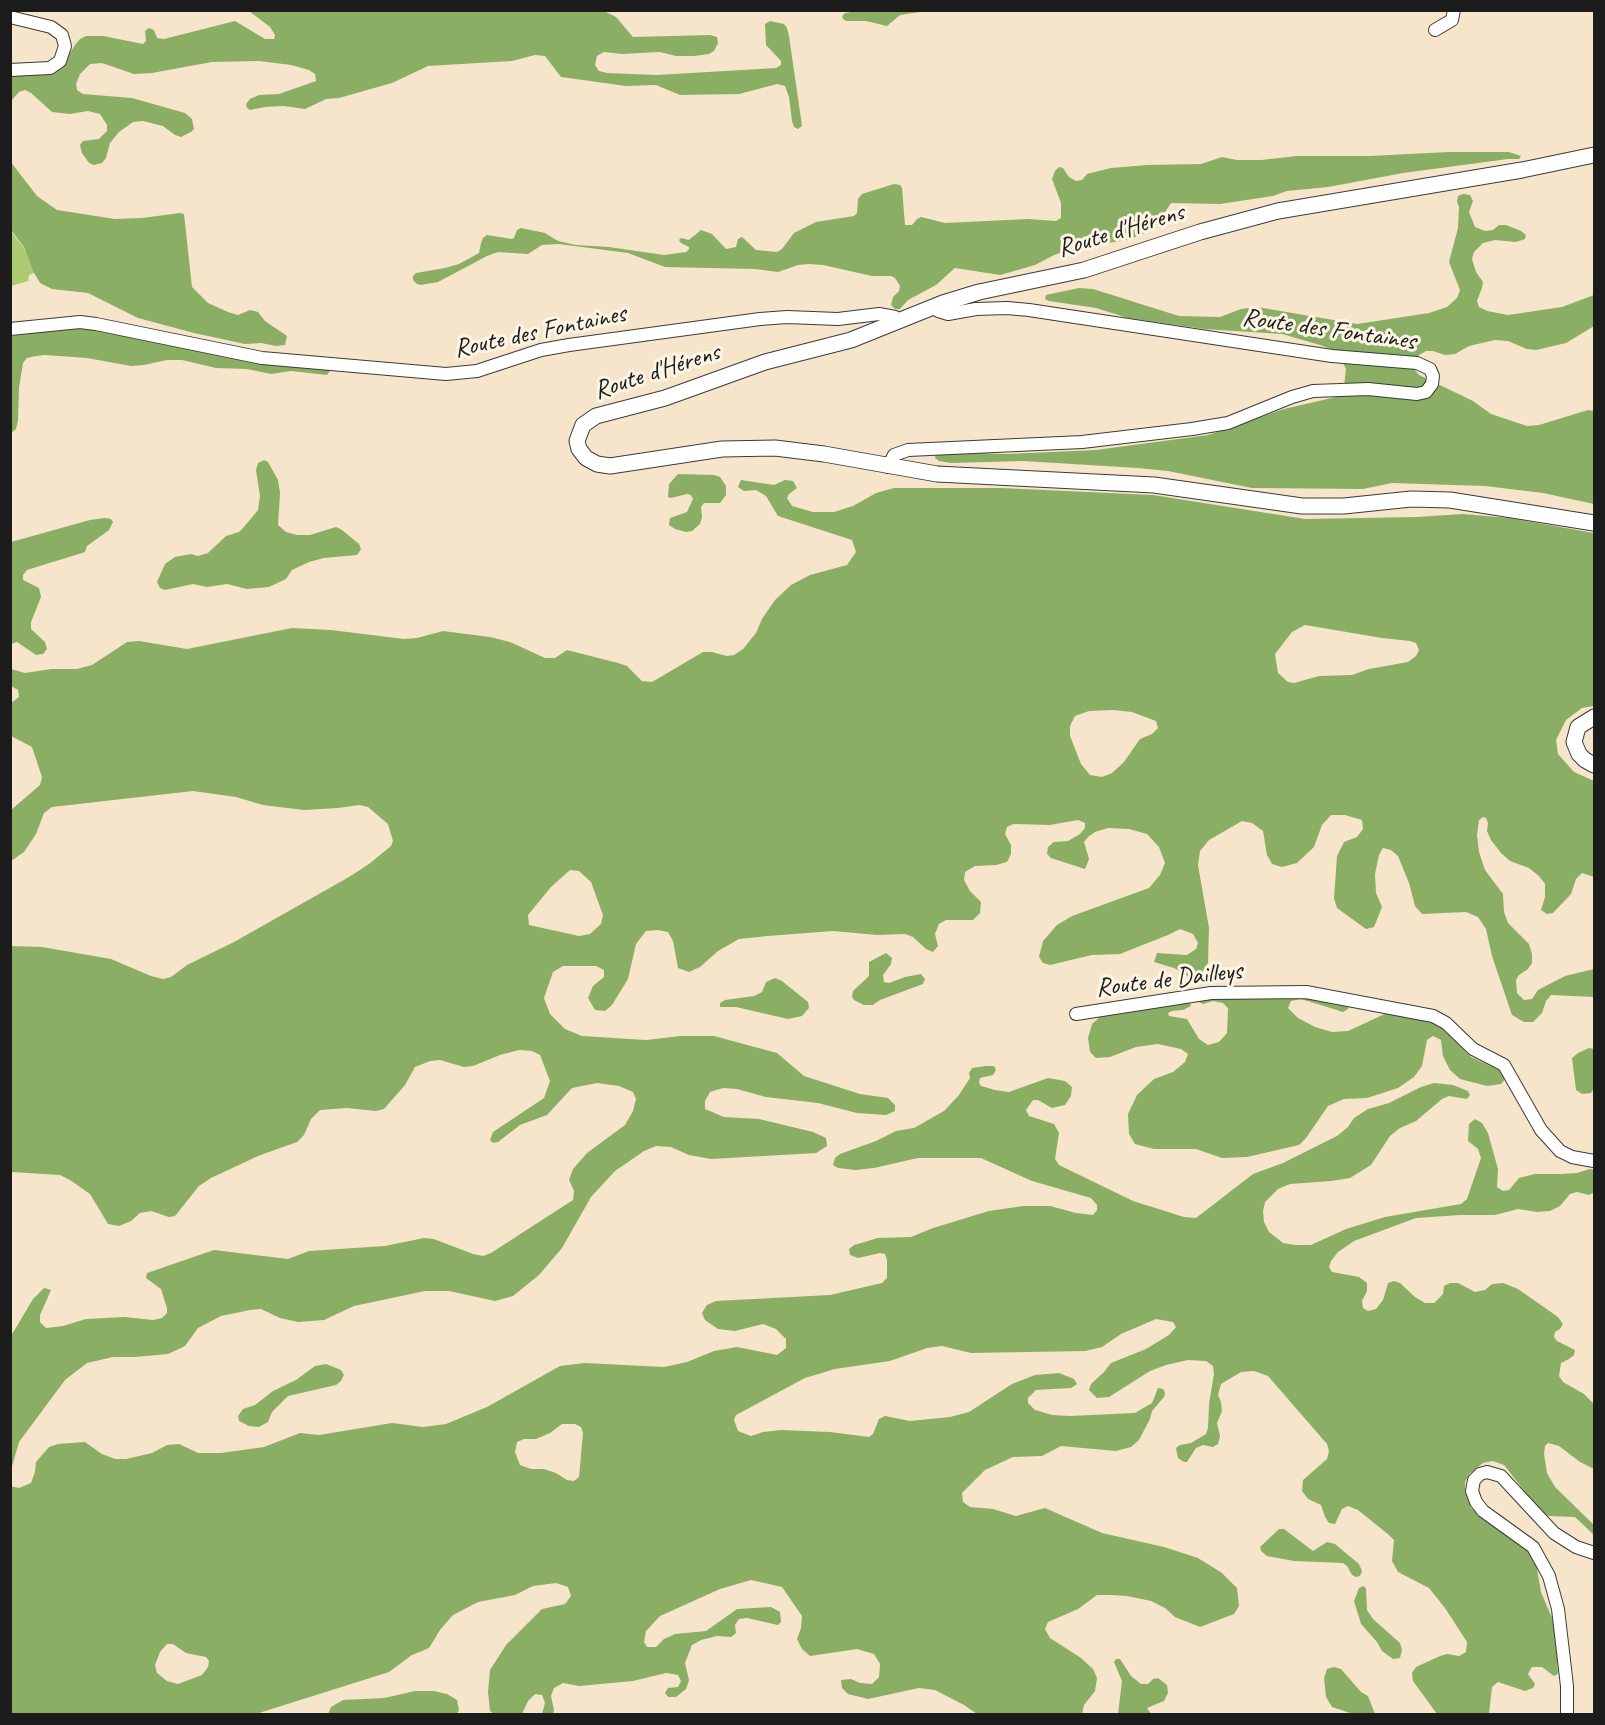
<!DOCTYPE html>
<html>
<head>
<meta charset="utf-8">
<style>
	body { margin:0 }
	#map { position:relative; width:1605px; height:1725px; overflow:hidden; background:#f7e5cb; font-family:Caveat,sans-serif }
	canvas { display:block }
	.frame { position:absolute; inset:0; border:12px solid #1c1c1c; pointer-events:none }
</style>
</head>
<body>
<div id="map">
<canvas width="1605" height="1725"></canvas>
<div class="frame"></div>
</div>
<script>
const context = document.querySelector('canvas').getContext('2d');
context.lineJoin = 'round';
function fill(path, color) {
  context.fillStyle = color;
  context.fill(path, 'evenodd');
}
function shape(rows) {
  const path = new Path2D();
  for (const r of rows) {
    path.moveTo(r[0], r[1]);
    for (let i = 2; i < r.length; i += 2) path.lineTo(r[i], r[i + 1]);
  }
  return path;
}
function stroke(path, color, width, dash) {
  context.strokeStyle = color;
  context.lineWidth = width;
  context.lineCap = dash ? 'butt' : 'round';
  context.setLineDash(dash || []);
  context.stroke(path);
}
function write(font, color, halo, rows, align = 'center') {
  context.font = font + ' Caveat,sans-serif';
  context.lineWidth = 6;
  context.setLineDash([]);
  context.textBaseline = 'middle';
  context.strokeStyle = halo;
  context.fillStyle = color;
  for (const [text, x, y, turn = 0] of rows) {
    context.save();
    context.translate(x, y);
    context.rotate((+turn || 0) * Math.PI / 180);
    context.textAlign = isNaN(turn) ? turn : align;
    if (halo) context.strokeText(text, 0, 0);
    context.fillText(text, 0, 0);
    context.restore();
  }
}
const green = shape([
	[10,230,24,248,34,273,29,275,28,281,11,286]
]);
const forest = shape([
	[602,10,616,17,633,37,710,35,717,37,718,43,714,51,709,54,694,56,676,56,660,52,622,54,604,52,597,56,595,65,599,71,607,73,657,75,776,68,781,65,781,61,766,45,765,24,770,21,784,24,787,28,789,36,802,126,798,129,794,127,792,121,789,97,785,86,777,84,739,94,680,95,656,85,626,86,561,77,545,56,535,55,512,61,428,66,392,83,339,98,326,99,305,109,284,106,265,107,250,110,247,108,246,104,250,99,259,95,279,94,316,81,315,74,309,70,291,65,259,61,212,62,152,73,134,74,102,63,90,64,80,74,76,84,77,90,83,94,132,98,185,113,192,119,194,129,191,132,181,137,175,135,163,126,143,121,133,122,119,132,110,143,106,158,102,163,94,165,89,163,82,153,80,145,83,141,99,139,107,131,107,125,100,114,88,111,70,114,52,112,31,93,25,90,19,92,11,101,11,76,63,64,75,45,80,39,86,36,103,36,143,44,146,41,145,31,149,28,154,30,157,38,164,39,235,21,265,39,274,39,275,35,270,27,249,11],
	[858,11,858,10,927,11,900,15,887,26,866,21,846,21,843,19,842,16,845,13],
	[1449,152,1509,152,1521,156,1519,159,1508,159,1403,173,1328,187,1287,191,1273,196,1220,204,1171,203,1157,224,1147,232,1130,239,1069,250,1054,255,1035,265,1000,275,955,268,936,285,908,300,900,309,895,309,891,305,893,297,899,291,900,286,895,278,891,276,872,276,823,265,809,264,798,265,778,272,755,269,665,267,628,253,559,244,542,245,528,254,498,252,487,256,438,282,421,285,417,284,413,280,413,276,416,273,445,268,459,264,479,253,481,243,483,238,487,235,512,239,514,238,517,230,521,228,545,233,558,241,576,245,609,247,664,255,686,252,689,249,689,247,681,243,679,240,681,238,689,240,701,230,712,234,726,249,736,247,738,239,742,237,756,250,777,252,782,249,794,233,816,222,854,216,857,213,858,199,862,194,894,184,900,185,902,188,905,225,912,225,917,219,921,217,945,223,1028,219,1056,221,1061,218,1061,203,1052,179,1055,171,1059,167,1063,168,1069,177,1076,181,1082,180,1087,174,1111,168,1147,165,1201,164,1222,157,1237,160,1261,160,1297,156,1369,156],
	[10,161,37,196,57,210,115,219,142,218,180,213,184,214,192,287,208,303,228,312,238,315,250,310,258,312,265,321,287,336,285,345,276,346,261,343,245,344,194,333,138,318,88,293,52,289,40,283,33,271,24,247,11,230],
	[1463,194,1470,195,1473,201,1469,212,1475,227,1485,231,1493,230,1499,225,1506,225,1521,231,1526,235,1525,239,1516,242,1495,240,1483,243,1474,252,1472,259,1476,272,1483,282,1482,288,1477,301,1479,307,1487,311,1508,315,1562,307,1594,295,1594,326,1566,343,1536,350,1527,349,1508,341,1495,340,1469,346,1455,354,1445,355,1433,351,1426,351,1419,355,1414,365,1415,370,1419,375,1473,401,1491,414,1527,426,1539,425,1588,410,1594,411,1594,504,1543,493,1485,486,1392,483,1363,489,1252,488,1168,471,1138,468,1023,461,951,463,939,461,935,458,936,452,943,452,1007,454,1096,450,1208,435,1284,409,1336,397,1344,386,1346,369,1337,351,1320,345,1282,334,1204,329,1128,318,1096,308,1049,301,1045,299,1046,295,1079,288,1093,289,1179,316,1220,317,1241,309,1257,307,1357,324,1429,313,1447,307,1457,298,1460,290,1449,262,1458,228,1459,207,1457,202,1458,196],
	[67,328,107,331,144,340,277,363,328,369,330,371,327,375,291,371,271,374,247,369,216,368,182,360,167,360,144,365,131,366,87,358,45,355,36,356,27,358,23,363,19,388,18,420,16,429,11,433,11,336],
	[264,460,268,462,278,480,280,493,278,525,286,532,297,535,310,535,336,527,342,530,359,544,361,549,357,555,324,558,309,562,292,570,286,579,269,587,247,589,227,584,207,587,193,584,165,590,160,588,157,582,165,564,175,557,191,554,198,556,208,553,226,536,239,532,244,527,258,510,260,496,256,470,258,463],
	[678,474,714,475,720,477,726,486,726,495,720,503,704,503,701,507,702,517,700,524,692,531,686,532,675,529,669,525,670,518,687,512,693,499,691,495,687,494,671,498,668,497,669,484],
	[741,480,774,485,785,480,793,481,797,488,789,494,787,498,792,506,813,512,834,512,853,506,876,493,894,488,1001,488,1153,495,1305,519,1417,517,1463,514,1509,518,1594,533,1594,706,1582,708,1566,720,1556,740,1558,754,1574,772,1594,781,1594,877,1582,873,1576,879,1571,894,1553,913,1547,914,1541,910,1545,897,1545,884,1539,876,1529,868,1510,861,1501,853,1491,840,1487,831,1488,823,1486,818,1483,817,1479,820,1477,835,1479,852,1485,870,1503,894,1504,912,1508,923,1529,944,1532,954,1532,963,1528,969,1519,975,1516,980,1517,993,1524,1000,1532,999,1538,990,1565,976,1594,969,1594,997,1551,995,1546,1001,1542,1013,1533,1022,1524,1022,1512,1015,1492,956,1486,929,1478,917,1466,912,1422,914,1415,906,1409,883,1398,856,1391,850,1383,848,1379,855,1375,874,1376,893,1382,907,1374,927,1366,929,1337,908,1334,898,1337,856,1344,842,1357,837,1363,829,1362,820,1345,815,1331,815,1322,825,1314,847,1297,863,1282,867,1272,864,1267,855,1263,831,1252,823,1242,821,1209,840,1200,851,1198,865,1209,928,1208,963,1201,974,1188,976,1174,968,1154,962,1157,953,1187,955,1196,949,1198,943,1193,934,1180,929,1168,935,1120,954,1092,955,1050,965,1043,963,1039,957,1043,941,1057,925,1072,916,1149,888,1160,875,1165,863,1159,847,1147,834,1129,829,1108,828,1095,832,1089,836,1084,842,1089,859,1085,869,1051,858,1047,854,1048,847,1054,842,1068,841,1080,834,1085,828,1085,823,1078,820,1050,825,1013,824,1007,827,1005,834,1011,845,1011,854,1007,862,996,865,975,866,965,872,964,880,970,891,981,902,980,913,973,920,946,920,939,924,935,934,938,946,933,952,926,949,913,937,905,934,877,935,833,931,768,936,739,939,718,951,700,967,689,972,678,968,673,941,668,932,658,930,646,931,636,944,628,979,612,1005,605,1011,595,1010,588,998,593,986,604,977,604,970,596,966,563,966,553,972,544,998,550,1014,565,1029,582,1036,646,1040,681,1036,714,1036,777,1053,804,1076,860,1094,888,1098,895,1105,895,1111,886,1115,857,1113,818,1103,766,1097,737,1089,723,1088,710,1092,705,1101,705,1109,724,1117,759,1119,813,1132,826,1138,827,1146,816,1153,711,1159,689,1155,671,1147,656,1146,644,1151,615,1171,591,1197,562,1248,539,1275,513,1296,495,1301,449,1291,425,1291,354,1306,324,1320,298,1322,280,1318,261,1309,250,1310,221,1316,198,1328,185,1346,168,1354,135,1357,113,1357,87,1363,65,1380,19,1442,11,1470,11,1336,33,1299,44,1288,51,1290,40,1315,40,1322,46,1328,63,1326,86,1319,125,1317,153,1320,162,1318,167,1313,167,1308,161,1289,146,1278,147,1273,214,1250,288,1259,309,1251,385,1246,424,1238,434,1239,473,1254,483,1256,491,1253,573,1200,574,1191,569,1180,573,1169,587,1153,625,1125,633,1111,636,1099,633,1092,619,1086,597,1083,572,1088,547,1115,520,1125,498,1142,493,1143,490,1140,493,1132,544,1098,550,1081,540,1055,532,1051,519,1050,500,1055,473,1066,464,1067,440,1060,430,1061,415,1067,405,1085,384,1109,376,1111,347,1108,320,1110,311,1119,304,1135,297,1142,258,1156,211,1178,199,1186,175,1216,169,1217,151,1211,140,1213,131,1221,119,1226,108,1224,90,1194,70,1180,60,1175,11,1172,11,946,42,947,111,959,151,976,163,979,171,977,187,965,234,942,349,877,369,864,391,846,393,841,388,824,368,807,359,805,338,808,304,810,263,805,236,797,193,791,52,807,44,813,36,834,24,852,11,861,11,810,40,785,42,777,32,747,11,736,11,703,19,697,18,690,11,686,11,669,25,673,51,669,77,669,92,665,127,642,139,641,187,649,292,628,331,630,404,639,417,638,443,631,490,637,510,642,545,658,555,658,567,650,618,663,627,666,642,681,652,682,703,652,712,652,727,656,734,655,743,649,756,633,762,619,775,600,791,585,810,575,847,565,856,552,852,540,778,516,766,496,756,490,744,491,738,487],
	[1305,625,1382,638,1410,641,1416,643,1419,650,1416,656,1408,662,1369,669,1352,675,1319,676,1294,683,1288,682,1278,673,1275,654,1292,632],
	[1113,710,1132,712,1156,721,1158,728,1152,734,1140,739,1124,762,1112,773,1102,777,1090,775,1081,764,1070,736,1070,726,1075,716,1089,711],
	[570,870,579,871,591,882,603,915,601,924,590,934,579,936,529,925,528,915,551,887],
	[105,518,111,519,113,522,109,530,87,546,85,552,27,570,23,575,23,580,39,588,41,597,31,622,31,629,45,642,47,649,43,654,36,655,17,642,11,644,11,542,90,520],
	[886,953,892,958,891,964,883,975,884,982,889,983,905,977,921,974,925,979,923,984,880,1000,873,1005,864,1005,854,1000,852,997,853,991,869,976,869,962],
	[775,978,782,981,808,1002,809,1008,802,1016,788,1019,736,1007,720,1007,720,1003,725,1000,754,996,762,992,766,982],
	[1271,988,1349,1006,1348,1009,1343,1012,1301,999,1291,1001,1288,1008,1298,1018,1315,1027,1332,1032,1348,1031,1389,1012,1407,1014,1438,1024,1471,1057,1505,1073,1506,1078,1501,1084,1487,1086,1460,1079,1450,1070,1443,1056,1441,1040,1433,1036,1427,1040,1422,1066,1414,1077,1398,1088,1367,1098,1344,1099,1328,1106,1306,1138,1299,1145,1247,1157,1222,1158,1196,1149,1154,1149,1135,1144,1129,1134,1128,1114,1137,1095,1154,1079,1173,1072,1185,1062,1188,1054,1181,1049,1158,1044,1136,1047,1110,1057,1096,1058,1090,1052,1088,1038,1092,1024,1102,1015,1149,1009,1184,1000,1190,1003,1191,1006,1183,1010,1172,1011,1168,1013,1169,1016,1187,1019,1199,1039,1208,1045,1219,1042,1227,1033,1228,1008,1223,1003,1213,1001,1203,1004,1197,1001],
	[1589,1048,1594,1049,1594,1088,1591,1093,1582,1094,1576,1090,1572,1058,1578,1053],
	[986,1066,994,1066,996,1070,993,1075,980,1078,979,1083,981,1086,995,1090,1009,1092,1048,1078,1065,1081,1072,1087,1071,1096,1065,1105,1052,1108,1038,1100,1033,1100,1026,1110,1029,1116,1054,1124,1059,1133,1055,1159,1059,1165,1133,1201,1184,1217,1196,1218,1253,1174,1283,1163,1337,1136,1348,1127,1354,1118,1368,1109,1389,1103,1421,1087,1434,1083,1453,1085,1468,1091,1470,1095,1467,1099,1449,1096,1442,1099,1416,1121,1400,1128,1390,1136,1371,1165,1350,1178,1331,1181,1290,1184,1278,1189,1265,1202,1263,1211,1264,1222,1269,1232,1283,1243,1295,1245,1311,1245,1346,1229,1385,1217,1461,1204,1467,1199,1481,1158,1478,1149,1468,1141,1469,1124,1475,1119,1482,1123,1488,1133,1498,1169,1497,1187,1503,1191,1509,1190,1519,1178,1535,1174,1560,1174,1577,1173,1590,1169,1594,1170,1593,1193,1589,1195,1577,1192,1570,1194,1560,1206,1550,1211,1537,1212,1518,1209,1495,1215,1460,1215,1416,1218,1354,1241,1338,1252,1331,1261,1329,1267,1332,1272,1359,1277,1367,1283,1367,1291,1362,1301,1363,1308,1368,1311,1376,1309,1383,1300,1388,1283,1394,1281,1400,1283,1415,1297,1425,1303,1434,1303,1443,1294,1444,1286,1450,1283,1458,1283,1475,1292,1485,1290,1492,1284,1503,1283,1518,1289,1558,1317,1563,1324,1560,1329,1555,1332,1554,1337,1557,1341,1575,1350,1574,1355,1569,1359,1561,1363,1559,1376,1563,1382,1584,1394,1594,1404,1594,1469,1580,1462,1559,1446,1548,1443,1545,1446,1544,1454,1547,1473,1555,1487,1594,1525,1594,1535,1575,1517,1549,1516,1541,1512,1504,1465,1493,1461,1483,1463,1469,1474,1465,1482,1465,1492,1471,1508,1493,1526,1527,1550,1536,1563,1541,1592,1555,1625,1558,1674,1554,1676,1542,1667,1532,1667,1528,1674,1535,1684,1533,1688,1525,1691,1498,1682,1492,1687,1489,1714,1437,1714,1413,1681,1412,1673,1416,1667,1440,1656,1447,1654,1459,1656,1466,1652,1467,1642,1445,1608,1429,1588,1398,1572,1392,1561,1394,1540,1389,1535,1358,1510,1348,1506,1342,1509,1335,1524,1329,1523,1325,1517,1321,1505,1308,1499,1302,1491,1303,1480,1327,1459,1329,1451,1327,1444,1268,1376,1254,1371,1241,1372,1221,1384,1218,1395,1221,1402,1222,1411,1217,1423,1220,1436,1218,1444,1213,1447,1203,1445,1196,1448,1187,1462,1184,1462,1178,1458,1176,1448,1180,1445,1191,1443,1206,1434,1208,1428,1209,1404,1214,1374,1213,1366,1206,1361,1188,1360,1166,1365,1150,1371,1109,1397,1097,1398,1089,1390,1091,1384,1104,1372,1111,1363,1146,1349,1169,1335,1176,1327,1173,1322,1156,1319,1121,1334,1102,1347,1085,1351,971,1353,942,1346,927,1348,890,1361,835,1369,805,1378,736,1415,734,1420,738,1431,751,1436,763,1432,781,1430,830,1432,869,1437,873,1434,879,1419,885,1416,910,1421,950,1417,969,1412,1012,1384,1035,1375,1059,1373,1074,1379,1077,1384,1071,1388,1036,1390,1028,1398,1028,1403,1035,1410,1052,1415,1070,1416,1135,1413,1152,1403,1158,1388,1163,1389,1165,1392,1164,1397,1152,1411,1150,1419,1139,1440,1131,1447,1116,1451,1061,1446,1042,1456,1013,1457,985,1470,962,1493,963,1502,970,1507,993,1509,1016,1516,1045,1508,1102,1533,1164,1547,1198,1558,1222,1573,1237,1588,1239,1606,1234,1614,1200,1627,1175,1617,1165,1608,1151,1601,1127,1596,1111,1595,1097,1595,1078,1609,1048,1622,1045,1629,1050,1638,1081,1658,1093,1669,1097,1678,1095,1691,1084,1705,1082,1714,977,1714,964,1705,935,1690,919,1688,868,1699,848,1694,842,1688,841,1680,851,1679,860,1683,872,1684,879,1677,880,1664,874,1654,857,1649,810,1656,802,1649,797,1639,801,1628,802,1616,782,1587,751,1580,720,1589,660,1616,646,1631,644,1642,647,1647,656,1647,664,1639,675,1634,706,1631,737,1609,771,1607,780,1612,781,1622,778,1625,747,1618,739,1619,735,1625,736,1633,731,1637,717,1636,701,1640,692,1645,685,1663,689,1680,686,1689,676,1697,668,1697,665,1693,668,1688,678,1687,681,1681,678,1675,666,1673,633,1681,579,1686,563,1683,554,1688,551,1696,554,1710,553,1714,542,1714,545,1703,542,1695,535,1694,528,1701,522,1714,494,1714,490,1711,488,1692,490,1670,506,1645,542,1609,565,1604,571,1596,568,1587,556,1583,533,1586,515,1595,478,1602,453,1615,440,1630,429,1648,412,1655,389,1672,259,1713,253,1714,11,1714,10,1486,19,1488,31,1483,35,1472,36,1462,49,1447,58,1444,85,1442,102,1454,115,1459,126,1459,152,1453,167,1445,179,1444,198,1453,221,1453,264,1447,300,1433,319,1435,392,1423,423,1427,446,1424,487,1407,560,1366,585,1363,664,1367,687,1362,714,1351,737,1347,777,1355,786,1348,786,1339,776,1329,763,1324,735,1331,718,1329,705,1320,702,1313,707,1305,716,1301,830,1295,882,1283,887,1278,887,1260,885,1254,880,1253,858,1258,850,1255,849,1249,854,1245,878,1238,911,1237,933,1228,989,1211,1023,1206,1050,1206,1076,1213,1093,1215,1097,1210,1097,1205,1091,1198,1032,1181,981,1158,918,1158,874,1168,855,1170,838,1168,833,1165,835,1158,840,1154,876,1141,896,1131,914,1128,944,1111,959,1095,970,1078,969,1073,972,1068],
	[562,1424,575,1424,581,1427,583,1433,579,1477,574,1481,567,1480,556,1473,544,1469,531,1469,520,1465,515,1452,517,1442,524,1439,536,1439,550,1433],
	[167,1644,173,1644,186,1653,206,1657,209,1661,208,1667,202,1675,178,1684,167,1681,157,1673,155,1665,160,1652],
	[326,1364,341,1370,344,1375,341,1381,336,1385,288,1396,272,1412,268,1422,259,1427,249,1426,239,1421,238,1416,243,1409,255,1405,273,1391,296,1380,315,1366],
	[1279,1529,1284,1529,1313,1551,1327,1542,1335,1544,1359,1564,1362,1571,1360,1576,1356,1577,1352,1575,1347,1566,1343,1563,1294,1561,1267,1556,1261,1551,1260,1547],
	[1363,1586,1366,1588,1367,1610,1373,1619,1400,1643,1402,1650,1400,1658,1393,1659,1382,1651,1377,1642,1361,1624,1354,1601,1359,1588],
	[1116,1659,1120,1659,1131,1676,1141,1684,1148,1684,1153,1679,1158,1678,1167,1685,1168,1693,1164,1701,1147,1708,1151,1714,1118,1714,1122,1681,1114,1662],
	[1334,1667,1341,1669,1361,1692,1368,1696,1375,1714,1353,1714,1332,1707,1326,1697,1324,1678,1327,1669],
	[415,1691,434,1691,447,1694,457,1700,459,1710,457,1714,328,1714,331,1707,343,1700,384,1698]
]);
const minor = shape([
	[10,17,51,27,62,35,65,46,60,61,50,68,10,70],
	[1435,30,1452,20,1454,10],
	[10,329,80,322,96,324,262,358,446,374,477,371,541,350,569,345,760,319,787,317,838,319,879,314,895,317,899,322],
	[888,467,894,455,908,450,1082,442,1192,429,1228,423,1292,397,1313,391,1368,389,1417,394,1426,392,1432,384,1433,376,1430,369,1417,363,1332,356,1029,310,1007,308,976,309,948,314,938,311,936,306],
	[1076,1014,1211,993,1306,992,1433,1016,1446,1023,1473,1049,1504,1065,1541,1130,1560,1151,1572,1157,1594,1161],
	[1567,1714,1567,1686,1558,1609,1549,1576,1533,1547,1483,1511,1476,1502,1472,1491,1474,1480,1480,1474,1487,1472,1501,1476,1554,1533,1576,1547,1594,1553]
]);
const major = shape([
	[1594,155,1522,170,1278,211,1200,232,1084,270,979,292,943,303,851,340,765,362,665,398,596,416,583,425,577,441,579,449,586,458,597,464,610,466,722,449,775,448,824,454,937,474,1154,485,1302,506,1344,506,1411,499,1450,500,1594,523],
	[1594,717,1578,727,1574,742,1579,754,1585,760,1594,765]
]);
const streetNames = [
	["Route d'Hérens",1121,231,-17],
	["Route des Fontaines",1329,330,8],
	["Route des Fontaines",540,332,-12],
	["Route d'Hérens",657,372,-18],
	["Route de Dailleys",1169,980,-7]
];
fill(green, '#aeca71');
fill(forest, '#8aae63');
stroke(minor, '#3d3a36', 14);
stroke(major, '#3d3a36', 17);
stroke(minor, '#fff', 12);
stroke(major, '#fff', 15);
write('26px', '#1c1c1c', '#fcf5e5', streetNames);
</script>
</body>
</html>
